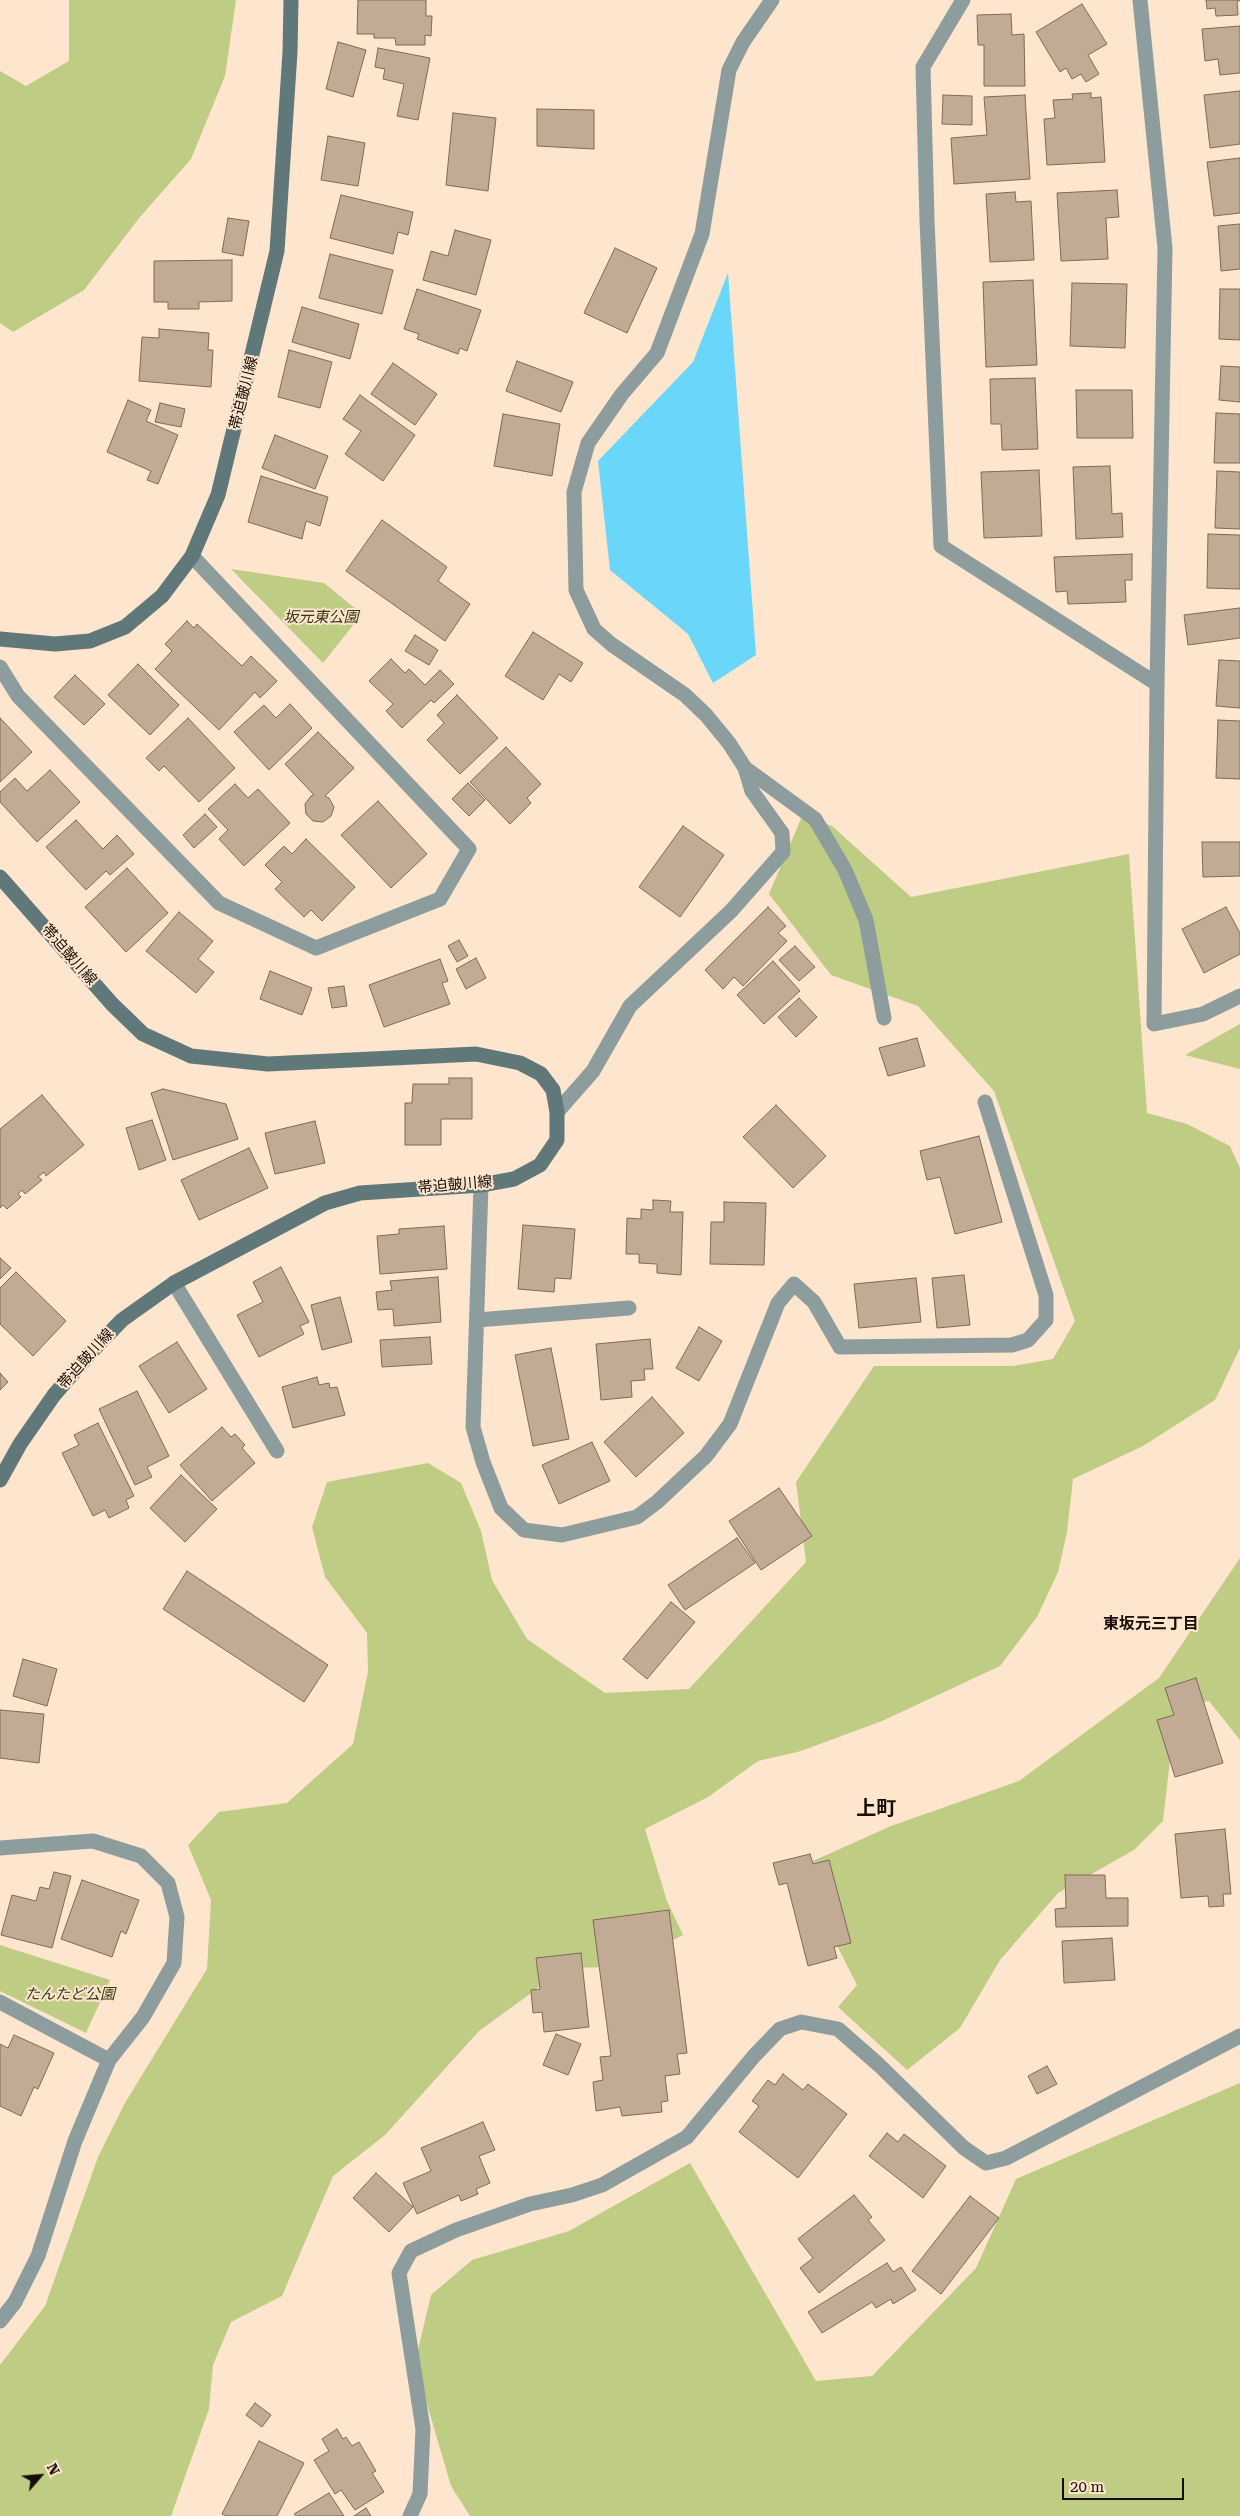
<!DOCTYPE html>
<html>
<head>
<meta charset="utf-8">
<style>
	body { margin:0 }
	#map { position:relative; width:1240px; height:2516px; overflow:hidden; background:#fde5ce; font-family:"Roboto Serif",serif }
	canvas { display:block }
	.north { position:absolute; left:15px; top:2451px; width:50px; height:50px; -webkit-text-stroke:4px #fde5ce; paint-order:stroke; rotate:63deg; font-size:14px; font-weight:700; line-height:20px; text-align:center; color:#160e06 }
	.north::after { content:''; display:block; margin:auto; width:18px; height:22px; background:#160e06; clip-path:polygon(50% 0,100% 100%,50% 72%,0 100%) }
	.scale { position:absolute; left:1062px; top:2478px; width:122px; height:22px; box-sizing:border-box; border:2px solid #160e06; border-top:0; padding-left:6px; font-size:15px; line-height:18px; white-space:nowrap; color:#160e06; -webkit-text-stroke:4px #fde5ce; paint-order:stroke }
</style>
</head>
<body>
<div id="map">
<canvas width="1240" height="2516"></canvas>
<div class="north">N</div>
<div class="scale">20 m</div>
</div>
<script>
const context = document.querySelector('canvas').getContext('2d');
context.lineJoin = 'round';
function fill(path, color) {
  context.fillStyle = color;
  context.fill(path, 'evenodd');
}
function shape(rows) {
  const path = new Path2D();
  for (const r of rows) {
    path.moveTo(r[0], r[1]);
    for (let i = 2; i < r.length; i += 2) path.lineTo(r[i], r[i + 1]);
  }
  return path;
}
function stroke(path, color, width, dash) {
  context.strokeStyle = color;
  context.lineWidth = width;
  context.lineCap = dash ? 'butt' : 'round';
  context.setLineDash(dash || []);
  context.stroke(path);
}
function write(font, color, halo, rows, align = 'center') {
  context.font = font + ' "Roboto Serif","Noto Sans JP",serif';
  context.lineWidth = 4;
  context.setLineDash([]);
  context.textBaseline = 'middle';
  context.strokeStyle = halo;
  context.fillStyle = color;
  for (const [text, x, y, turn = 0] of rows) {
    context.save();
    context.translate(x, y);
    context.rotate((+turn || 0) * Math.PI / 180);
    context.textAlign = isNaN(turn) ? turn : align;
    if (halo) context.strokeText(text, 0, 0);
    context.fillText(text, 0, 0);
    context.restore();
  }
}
const green = shape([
	[69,0,236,0,225,76,191,159,140,217,84,290,13,332,0,323,0,71,26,86,69,61],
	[231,569,324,583,362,614,323,663],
	[803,814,832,826,911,897,1129,854,1147,1113,1187,1124,1230,1146,1240,1168,1240,1348,1215,1400,1143,1446,1073,1479,1067,1532,1058,1572,1037,1617,1000,1666,882,1721,801,1751,758,1761,708,1797,645,1829,667,1901,683,1935,619,1967,560,1968,530,1994,479,2031,385,2135,333,2176,282,2296,231,2322,213,2365,209,2409,171,2516,0,2516,0,2365,45,2306,98,2157,125,2103,207,1969,211,1900,188,1845,219,1812,287,1803,353,1744,368,1672,367,1633,325,1577,312,1527,327,1482,428,1463,461,1483,481,1531,492,1580,527,1639,605,1693,689,1689,806,1562,796,1482,874,1366,1013,1366,1053,1359,1075,1321,994,1091,918,1006,831,975,769,894],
	[1240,1024,1240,1069,1185,1055],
	[1240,1558,1240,1740,1209,1701,1176,1707,1163,1821,1134,1850,1058,1893,1000,1960,960,2028,907,2070,838,2007,857,1985,818,1908,804,1865,891,1826,1019,1781,1159,1678],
	[0,1945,110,1980,86,2033,0,1991],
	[1240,2083,1240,2516,470,2516,451,2486,415,2363,431,2295,472,2260,569,2231,690,2163,816,2381,872,2376,976,2268,1016,2179]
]);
const water = shape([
	[728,273,756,655,713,683,688,634,610,570,598,461,693,362]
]);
const building = shape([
	[358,0,426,0,426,16,432,16,431,36,425,35,425,45,396,45,395,38,374,38,374,34,357,34,358,0],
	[1206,0,1240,0,1237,2,1238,15,1216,16,1215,8,1207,9,1206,0],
	[1082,4,1107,44,1088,55,1099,74,1086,82,1081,74,1072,79,1066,68,1060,72,1036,32,1082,4],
	[1011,14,1012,35,1024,34,1025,86,984,86,984,45,978,45,977,15,1011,14],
	[1240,26,1240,73,1220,75,1218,59,1205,61,1202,29,1240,26],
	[338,42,366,50,353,97,326,89,338,42],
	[378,48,430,58,418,120,397,116,404,84,383,79,385,69,375,67,378,48],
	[1240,91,1240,144,1210,148,1204,95,1240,91],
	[1091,93,1091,98,1101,97,1105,162,1047,165,1044,119,1055,118,1053,100,1073,99,1072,94,1091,93],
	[943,95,972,96,972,125,942,124,943,95],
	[1025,95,1030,179,954,184,951,138,987,135,984,97,1025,95],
	[537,109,594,110,594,149,537,146,537,109],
	[453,113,496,118,488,191,446,185,453,113],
	[328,136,365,143,358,186,321,180,328,136],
	[1240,158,1240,213,1214,216,1207,162,1240,158],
	[1117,190,1119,217,1106,218,1108,259,1061,261,1057,193,1117,190],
	[1015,192,1016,202,1031,201,1034,260,990,262,986,194,1015,192],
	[341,195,413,212,408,235,398,232,393,254,330,238,341,195],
	[228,218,249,221,243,256,222,252,228,218],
	[1240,224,1240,269,1221,271,1218,226,1240,224],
	[455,230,491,240,476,295,423,280,431,251,448,256,455,230],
	[615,248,657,268,627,333,584,313,615,248],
	[330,254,393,270,382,314,319,298,330,254],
	[232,260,232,301,199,302,199,309,168,309,168,302,154,302,154,261,232,260],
	[1033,280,1037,365,986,367,983,282,1033,280],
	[1072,283,1127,284,1125,348,1070,346,1072,283],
	[417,289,481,310,467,351,460,348,458,354,417,339,419,334,404,329,417,289],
	[1220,289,1240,289,1240,340,1219,339,1220,289],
	[302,307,359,324,350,359,292,342,302,307],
	[159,329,209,333,208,350,213,350,211,387,139,381,142,337,159,338,159,329],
	[289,350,332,362,320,408,278,397,289,350],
	[517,361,573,382,561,412,506,391,517,361],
	[393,363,437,394,415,425,371,394,393,363],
	[1221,366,1240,367,1240,402,1219,400,1221,366],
	[1035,378,1038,449,1002,450,1001,424,991,424,990,379,1035,378],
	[1076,390,1132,390,1133,438,1077,438,1076,390],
	[360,395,415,435,383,481,345,454,361,431,343,419,360,395],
	[128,400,151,410,146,421,178,435,158,484,147,480,151,471,107,452,128,400],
	[160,403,185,409,181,427,155,422,160,403],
	[1216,413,1240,414,1240,463,1214,463,1216,413],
	[503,414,560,424,552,476,494,466,503,414],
	[275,435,328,456,315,489,262,468,275,435],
	[1110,466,1112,514,1122,513,1123,537,1076,539,1073,467,1110,466],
	[1039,470,1042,536,984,538,981,472,1039,470],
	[1217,471,1240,472,1240,529,1215,528,1217,471],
	[261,476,328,497,320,526,306,521,302,539,248,522,261,476],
	[382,520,447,567,438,581,470,604,445,641,346,571,382,520],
	[1208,534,1240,535,1240,589,1207,588,1208,534],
	[1132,554,1132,580,1125,580,1126,602,1068,604,1067,591,1056,592,1054,557,1132,554],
	[1240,608,1240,638,1188,645,1184,615,1240,608],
	[187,621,194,628,197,624,242,666,251,656,277,681,260,698,255,692,219,730,155,669,172,651,165,644,187,621],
	[533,632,583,663,571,682,559,674,543,700,505,676,533,632],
	[415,635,438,650,429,665,405,651,415,635],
	[391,659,405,673,409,669,425,685,440,670,454,684,434,703,431,700,402,728,386,711,393,704,369,681,391,659],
	[1219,660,1240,661,1240,708,1216,706,1219,660],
	[138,664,179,705,150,735,108,695,138,664],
	[75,675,105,704,84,725,54,697,75,675],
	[457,695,498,738,460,774,427,740,444,723,437,715,457,695],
	[290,704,312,728,269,770,234,732,264,705,276,718,290,704],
	[0,718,32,752,0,782,0,718],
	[188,718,235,768,199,802,164,766,159,771,146,758,188,718],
	[1218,720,1240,721,1240,779,1216,778,1218,720],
	[318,732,354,768,325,796,329,798,334,807,331,816,323,822,313,821,306,814,305,804,311,796,314,795,285,764,318,732],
	[506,747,541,784,527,798,531,803,510,824,470,782,506,747],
	[50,770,80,802,37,842,0,802,0,792,15,778,27,791,50,770],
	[468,783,485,800,469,816,452,799,468,783],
	[235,784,248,798,258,789,290,823,244,866,219,839,228,830,208,809,235,784],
	[378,801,427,854,391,888,341,835,378,801],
	[205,814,217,827,194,848,183,835,205,814],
	[76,820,103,849,117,835,134,854,110,875,106,871,86,890,46,847,76,820],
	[683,826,724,855,680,917,639,887,683,826],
	[306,839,355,887,322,921,311,910,304,917,275,889,282,882,265,865,284,846,292,854,306,839],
	[1202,842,1240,842,1240,876,1203,877,1202,842],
	[127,868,168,913,126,952,85,907,127,868],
	[768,907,786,926,778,933,787,941,743,986,734,977,723,989,705,970,768,907],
	[1226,907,1240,933,1240,954,1204,973,1182,929,1226,907],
	[179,912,213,941,198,959,214,972,196,993,146,951,179,912],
	[459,940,468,956,457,962,448,946,459,940],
	[795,946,815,967,799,981,779,960,795,946],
	[476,958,486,978,466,989,456,969,476,958],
	[440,959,448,981,442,983,450,1004,384,1027,369,985,440,959],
	[773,961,800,991,764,1024,737,995,773,961],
	[270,971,312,988,302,1015,260,999,270,971],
	[344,986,347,1006,332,1008,328,988,344,986],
	[799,998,817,1017,796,1037,778,1017,799,998],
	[917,1038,925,1066,888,1076,879,1048,917,1038],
	[449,1078,472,1078,472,1119,441,1119,441,1145,405,1145,405,1103,412,1103,413,1084,449,1084,449,1078],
	[163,1089,226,1104,238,1139,173,1160,151,1093,163,1089],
	[42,1095,84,1145,46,1176,44,1172,38,1177,42,1180,25,1194,22,1190,18,1194,21,1197,7,1209,3,1205,0,1208,0,1129,42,1095],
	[776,1105,826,1156,793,1188,743,1137,776,1105],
	[152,1120,166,1160,139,1170,126,1128,152,1120],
	[315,1121,325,1163,275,1174,265,1133,315,1121],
	[979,1136,1002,1222,955,1234,940,1177,927,1180,920,1151,979,1136],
	[249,1148,268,1188,199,1220,181,1180,249,1148],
	[653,1200,671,1201,670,1212,683,1212,681,1275,657,1273,657,1264,639,1263,639,1254,626,1254,627,1218,641,1219,641,1209,653,1210,653,1200],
	[724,1202,766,1203,764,1265,710,1264,711,1222,724,1222,724,1202],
	[523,1225,575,1229,571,1279,555,1278,554,1292,518,1289,523,1225],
	[444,1226,447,1269,380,1274,377,1236,399,1234,399,1229,444,1226],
	[0,1258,11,1268,0,1279,0,1258],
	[281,1267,309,1322,300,1326,304,1334,259,1357,237,1315,263,1302,253,1282,281,1267],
	[16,1272,66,1321,33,1356,0,1324,0,1288,16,1272],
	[964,1275,970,1325,937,1328,932,1278,964,1275],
	[438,1277,441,1322,394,1326,393,1309,378,1310,376,1292,392,1290,390,1281,438,1277],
	[916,1278,921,1322,859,1328,854,1284,916,1278],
	[340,1297,352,1342,322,1350,311,1305,340,1297],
	[699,1327,722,1341,699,1381,676,1368,699,1327],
	[430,1337,432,1364,382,1367,380,1340,430,1337],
	[650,1339,653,1369,644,1369,645,1380,631,1381,632,1397,601,1400,596,1344,650,1339],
	[177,1342,207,1389,169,1413,139,1366,177,1342],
	[551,1348,569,1439,533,1446,515,1355,551,1348],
	[0,1373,8,1382,0,1390,0,1373],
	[317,1377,319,1385,329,1383,330,1388,337,1387,345,1415,293,1428,282,1387,317,1377],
	[137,1391,169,1456,147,1467,152,1477,135,1485,99,1409,137,1391],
	[652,1397,684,1433,636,1477,604,1442,652,1397],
	[98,1423,134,1496,126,1500,129,1508,109,1518,105,1510,93,1516,62,1453,79,1445,74,1435,98,1423],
	[222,1427,231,1437,235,1434,245,1445,242,1448,255,1463,212,1501,180,1465,222,1427],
	[592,1442,610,1481,559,1504,542,1465,592,1442],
	[181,1475,217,1509,185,1542,150,1508,181,1475],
	[779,1488,812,1536,761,1570,729,1521,779,1488],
	[737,1538,755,1563,685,1610,668,1585,737,1538],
	[187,1571,328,1665,304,1702,163,1609,187,1571],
	[671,1602,695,1622,647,1679,623,1659,671,1602],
	[23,1659,57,1669,47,1706,13,1696,23,1659],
	[1196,1678,1223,1763,1175,1777,1157,1720,1174,1715,1165,1688,1196,1678],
	[0,1710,44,1714,39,1763,0,1758,0,1710],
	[1225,1829,1231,1894,1223,1894,1224,1906,1209,1907,1208,1896,1181,1898,1175,1834,1225,1829],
	[810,1854,813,1864,829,1860,851,1943,834,1947,837,1958,808,1966,787,1883,779,1885,773,1863,810,1854],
	[54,1872,71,1876,52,1948,1,1935,12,1895,36,1901,40,1887,49,1889,54,1872],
	[1065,1875,1105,1875,1106,1898,1128,1898,1128,1926,1056,1927,1055,1909,1066,1908,1065,1875],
	[82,1880,139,1900,126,1934,121,1931,112,1957,61,1939,82,1880],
	[669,1910,687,2053,677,2054,680,2074,665,2076,668,2101,661,2102,662,2112,622,2116,620,2107,596,2111,593,2082,603,2080,600,2057,611,2056,593,1920,669,1910],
	[1112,1938,1115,1980,1064,1983,1062,1941,1112,1938],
	[581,1953,589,2027,544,2032,542,2012,533,2013,531,1990,540,1989,536,1958,581,1953],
	[556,2034,581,2044,568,2075,543,2065,556,2034],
	[14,2035,54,2053,38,2089,34,2087,21,2116,0,2106,0,2044,8,2048,14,2035],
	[1047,2066,1057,2084,1037,2094,1028,2076,1047,2066],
	[783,2074,803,2090,808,2084,847,2114,798,2178,739,2132,759,2106,752,2101,768,2080,775,2085,783,2074],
	[483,2122,495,2150,479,2156,490,2183,476,2189,478,2194,461,2201,459,2195,417,2214,403,2183,431,2171,421,2148,483,2122],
	[887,2133,898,2142,904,2134,946,2166,923,2198,869,2156,887,2133],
	[376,2173,413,2207,389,2232,353,2198,376,2173],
	[854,2195,872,2217,868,2220,885,2240,819,2293,800,2268,813,2258,798,2239,854,2195],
	[970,2196,999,2218,941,2294,912,2271,970,2196],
	[887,2263,893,2272,901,2267,916,2290,893,2304,891,2299,876,2308,872,2302,822,2333,808,2312,887,2263],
	[255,2403,271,2415,262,2427,246,2415,255,2403],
	[337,2429,343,2439,346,2437,352,2446,359,2442,376,2471,372,2473,384,2492,355,2510,341,2490,335,2494,314,2460,329,2451,322,2439,337,2429],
	[259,2441,304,2463,277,2516,226,2516,222,2514,259,2441],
	[329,2493,344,2516,296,2516,294,2514,329,2493],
	[366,2508,371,2516,354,2516,366,2508]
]);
const street = shape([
	[772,0,743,42,729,70,702,234,657,353,622,394,588,443,574,492,576,590,594,629,611,644,685,695,706,715,729,743,745,768,815,819,845,870,866,920,884,1018],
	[963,0,923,67,927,220,941,546,1157,684,1154,1024,1203,1014,1240,996],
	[1140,0,1165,248,1157,684],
	[0,667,18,696,219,903,316,948,440,899,469,849,192,556],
	[557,1112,593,1071,630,1006,731,911,783,852,782,833,752,791,745,768],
	[481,1185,473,1427,483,1462,501,1508,524,1530,562,1535,637,1517,657,1502,706,1456,730,1424,778,1303,794,1284,814,1302,840,1347,1012,1345,1028,1340,1046,1320,1046,1295,985,1102],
	[174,1283,277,1451],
	[477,1320,629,1308],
	[0,1848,93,1841,141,1856,168,1883,177,1917,174,1963,143,2017,109,2060,75,2141,38,2256,15,2302,0,2321],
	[0,2002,109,2060],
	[410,2516,420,2494,423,2429,399,2273,411,2251,456,2230,530,2204,572,2195,602,2185,687,2137,754,2056,780,2029,801,2022,838,2029,879,2065,964,2148,986,2163,1006,2158,1240,2036]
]);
const secondary = shape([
	[0,639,55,644,90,641,125,627,162,596,192,556,218,495,277,251,290,52,291,0],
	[0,877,112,1004,143,1034,191,1056,268,1064,476,1054,520,1063,541,1074,553,1090,557,1112,557,1140,540,1165,514,1179,481,1185,360,1193,325,1203,174,1283,122,1320,94,1349,54,1395,20,1444,0,1480]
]);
const streetNames = [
	["帯迫皷川線",244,393,-76],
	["帯迫皷川線",69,955,49],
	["帯迫皷川線",455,1185,-5],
	["帯迫皷川線",86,1359,-48]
];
const parkNames = [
	["坂元東公園",321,618],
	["たんたど公園",70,1995]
];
const neighbourhoodNames = [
	["東坂元三丁目",1151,1624]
];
const districtNames = [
	["上町",876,1809]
];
fill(green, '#bfcc83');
fill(water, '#6ad7fa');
fill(building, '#c2ab95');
stroke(building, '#7f6a56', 1);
stroke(street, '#8d9d9e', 15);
stroke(secondary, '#61787a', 15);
write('15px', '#160e06', '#fde5ce', streetNames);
write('italic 15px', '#323813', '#fde5ce', parkNames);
write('bold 16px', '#160e06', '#fde5ce', neighbourhoodNames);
write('bold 20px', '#160e06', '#fde5ce', districtNames);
</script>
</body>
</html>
